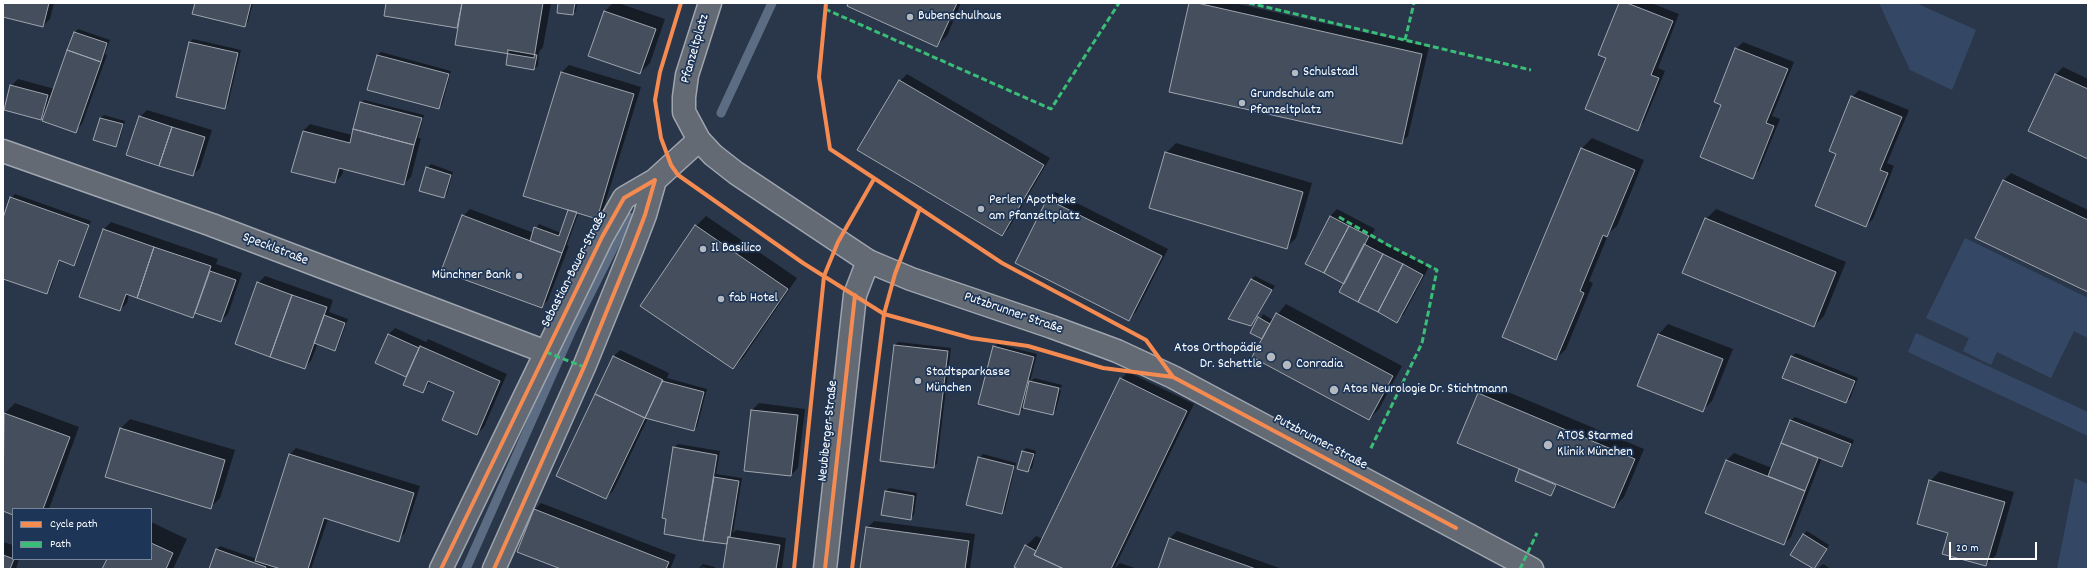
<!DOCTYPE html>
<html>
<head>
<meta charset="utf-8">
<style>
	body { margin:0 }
	#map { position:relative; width:2091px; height:572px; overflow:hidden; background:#2a374a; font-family:Dekko,sans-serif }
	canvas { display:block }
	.frame { position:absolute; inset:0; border:4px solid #fff; pointer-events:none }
	.legend { position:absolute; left:12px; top:508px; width:140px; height:52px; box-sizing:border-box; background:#1d3557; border:1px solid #77869a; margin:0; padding:5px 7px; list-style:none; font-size:12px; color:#fff }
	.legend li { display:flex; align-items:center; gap:8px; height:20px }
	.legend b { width:20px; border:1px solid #77869a }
	.scale { position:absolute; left:1949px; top:542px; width:88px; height:18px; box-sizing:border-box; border:2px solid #fff; border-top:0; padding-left:5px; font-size:12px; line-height:14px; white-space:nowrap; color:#fff; -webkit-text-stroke:3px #1d3557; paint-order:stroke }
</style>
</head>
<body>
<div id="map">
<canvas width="2091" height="572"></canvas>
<div class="frame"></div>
<ul class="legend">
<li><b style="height:5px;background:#f68b52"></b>Cycle path</li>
<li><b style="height:5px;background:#3abd76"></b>Path</li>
</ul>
<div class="scale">20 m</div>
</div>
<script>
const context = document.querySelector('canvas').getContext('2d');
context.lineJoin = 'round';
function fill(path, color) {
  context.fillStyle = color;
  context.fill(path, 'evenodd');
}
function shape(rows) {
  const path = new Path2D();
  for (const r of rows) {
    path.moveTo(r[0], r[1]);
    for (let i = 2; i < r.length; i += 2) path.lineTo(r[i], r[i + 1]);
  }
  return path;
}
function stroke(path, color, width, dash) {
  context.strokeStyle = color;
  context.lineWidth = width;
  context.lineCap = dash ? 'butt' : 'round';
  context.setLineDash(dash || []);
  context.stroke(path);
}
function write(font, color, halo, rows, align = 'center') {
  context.font = font + ' Dekko,sans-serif';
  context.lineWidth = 3.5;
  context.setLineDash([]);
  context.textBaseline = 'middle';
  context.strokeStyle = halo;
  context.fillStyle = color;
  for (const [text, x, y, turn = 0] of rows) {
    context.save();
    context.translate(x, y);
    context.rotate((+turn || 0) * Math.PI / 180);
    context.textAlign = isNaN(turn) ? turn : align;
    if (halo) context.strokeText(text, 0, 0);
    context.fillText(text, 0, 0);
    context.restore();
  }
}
const green = shape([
	[1879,3,1916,3,1976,30,1952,90,1910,70],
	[1965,238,2088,298,2088,338,2074,331,2051,378,1997,352,1991,365,1963,351,1969,338,1926,318],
	[1916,333,2088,412,2088,436,1908,352],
	[2075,478,2088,484,2088,569,2057,569]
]);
const shadow = shape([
	[3,3,54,3,50,19,43,26,3,16],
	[196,3,253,3,248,22,245,25],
	[387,3,551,3,543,47,539,52,538,66,534,69,509,53,459,27,385,15],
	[559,3,577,3,576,11,572,14],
	[613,3,618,3,665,19,650,63,640,73,604,12],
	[849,3,961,3,947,36,937,45],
	[1190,3,1234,3,1429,47,1408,136,1401,143],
	[1620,3,1651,3,1679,14,1658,68,1665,71,1644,122,1637,129,1607,57],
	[78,29,110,40,105,54,107,55,82,124,75,132,46,114,40,119,11,86,18,79,55,89,75,32],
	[193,39,241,50,228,104,224,108,190,42],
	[1743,42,1794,62,1772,116,1780,119,1759,170,1752,177,1722,104,1736,49],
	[381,52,451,71,442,105,439,108,377,55],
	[569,65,641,87,603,210,596,217,579,212,567,245,569,246,548,300,541,307,463,216,470,209,534,233,539,224,561,233,570,209,525,195,562,72],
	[2063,67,2088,79,2088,159,2029,131,2056,74],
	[907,74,1050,158,1009,228,1002,235,900,81],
	[1859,90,1909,110,1887,163,1894,166,1873,219,1866,226,1838,153,1852,97],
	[364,100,424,115,418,138,421,138,411,177,404,184,344,168,342,175,335,182,303,131,310,124,352,135,361,103],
	[147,110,212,130,200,168,193,175,140,117],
	[104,115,125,121,119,142,116,146,100,118],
	[1592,138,1644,160,1617,226,1609,233,1589,281,1593,283,1566,349,1556,359,1503,337,1582,148],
	[1176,143,1312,183,1296,238,1286,248,1166,153],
	[431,164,453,172,447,194,443,197,427,168],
	[2011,173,2088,210,2088,291,1976,237,2004,180],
	[1055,192,1168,249,1136,312,1129,319,1048,199],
	[15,194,91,221,77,261,74,264,60,260,50,290,47,293,3,278,3,221,11,198],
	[1337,209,1375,229,1371,237,1429,267,1404,314,1397,321,1345,283,1330,216],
	[1716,209,1846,262,1824,316,1814,326,1706,219],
	[706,216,797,278,743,358,733,368,696,226],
	[111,222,218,259,216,264,242,273,228,314,221,321,197,313,193,317,129,294,127,303,120,310,81,296,104,229],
	[265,276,333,300,329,312,348,319,338,346,335,350,318,343,311,361,304,368,258,283],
	[1255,276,1275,286,1250,325,1252,279],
	[1286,304,1402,366,1379,409,1369,419,1263,339,1251,333,1263,314,1273,320],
	[1668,324,1733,349,1712,401,1702,411,1639,385,1659,334],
	[395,328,426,342,428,339,507,374,484,427,477,434,456,392,431,381,422,392,408,376,376,362,388,335],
	[898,342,951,348,937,464,933,467,895,345],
	[997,344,1037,354,1030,382,1061,390,1056,410,1052,414,1024,407,1019,414,994,347],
	[620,350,669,373,667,378,707,389,697,427,694,430,648,418,613,491,606,498,613,357],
	[1796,353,1858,378,1850,399,1846,402,1784,377,1792,356],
	[1128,372,1194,404,1114,569,1020,569,1026,546,1036,536,1043,539,1121,379],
	[1034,378,1062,385,1061,388,1031,381],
	[1489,384,1644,449,1624,497,1614,507,1558,484,1551,495,1520,470,1521,469,1479,394],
	[15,403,79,427,49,509,13,509,13,514,3,510,3,419,5,413],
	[759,403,805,409,798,468,791,475,752,410],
	[1795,417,1854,440,1845,462,1842,466,1822,458,1791,537,1784,544,1727,460,1734,453,1772,468,1791,420],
	[130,419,235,450,220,498,210,508,120,429],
	[678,444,720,451,716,474,742,478,733,533,736,530,786,538,782,569,724,569,728,544,665,533,674,448],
	[296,448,420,486,405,533,398,540,328,519,311,569,210,569,216,550,220,546,257,559,289,455],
	[1026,448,1036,451,1032,468,1028,471,1018,468,1023,451],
	[983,454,1016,463,1005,510,1001,513,979,458],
	[1940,471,2014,492,1996,555,1986,565,1950,532,1930,481],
	[889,488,917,493,914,515,910,519,886,492],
	[541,503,676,555,670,569,564,569,534,510],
	[874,521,975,534,970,569,861,569,867,528],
	[151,522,187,539,173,569,103,569,108,559,151,559],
	[1177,531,1282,569,1159,569,1170,538],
	[1807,531,1829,545,1814,568,1803,535],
	[3,542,13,545,13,559,19,559,16,569,3,569],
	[1120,563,1138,569,1114,569],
	[703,564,715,567,715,569,701,567,702,569,699,569,699,568],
	[1823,564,1831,569,1817,569]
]);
const stream = shape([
	[721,113,772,3],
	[466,569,572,330,629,217]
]);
const building = shape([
	[3,3,49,3,43,27,3,17,3,3],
	[195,3,251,3,245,27,192,14,195,3],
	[386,3,462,3,457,28,384,16,386,3],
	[462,3,543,3,534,58,455,45,462,3],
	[558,3,575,3,573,15,557,13,558,3],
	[848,3,957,3,937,47,847,6,848,3],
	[1189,3,1197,3,1422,54,1402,144,1169,92,1189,3],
	[1619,3,1627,3,1673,21,1651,75,1659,78,1638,131,1585,109,1606,58,1598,55,1619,3],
	[604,11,656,29,640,74,588,56,604,11],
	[74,32,107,43,101,62,67,50,74,32],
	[189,42,238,53,225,109,176,97,189,42],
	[1735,48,1788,69,1766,123,1774,126,1753,179,1700,157,1721,105,1714,102,1735,48],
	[67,50,101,62,76,133,42,121,67,50],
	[508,50,537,55,534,70,506,65,508,50],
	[377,55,449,74,439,109,367,90,377,55],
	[561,72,634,94,597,219,523,196,561,72],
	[2055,74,2088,89,2088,159,2028,131,2055,74],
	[899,80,1044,165,1002,236,857,150,899,80],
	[10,85,48,95,41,120,4,110,10,85],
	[1851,96,1902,117,1880,170,1888,173,1866,227,1815,206,1836,154,1829,151,1851,96],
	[360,102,422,118,414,145,353,129,360,102],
	[139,116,172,127,159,166,126,155,139,116],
	[100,118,123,124,116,147,93,140,100,118],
	[172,127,205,137,193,176,159,166,172,127],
	[353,129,414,145,404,185,339,168,335,183,291,172,303,131,350,143,353,129],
	[1581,148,1635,170,1607,237,1603,235,1580,291,1584,293,1556,360,1502,337,1581,148],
	[1165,152,1303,192,1287,249,1149,208,1165,152],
	[426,167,451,175,444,198,419,191,426,167],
	[2003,180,2088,220,2088,292,1975,238,2003,180],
	[10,197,89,225,74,266,59,260,47,294,3,279,3,218,10,197],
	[1047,199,1162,256,1129,321,1015,263,1047,199],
	[568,210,577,212,562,253,530,241,534,227,559,236,568,210],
	[462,215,562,253,542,308,441,271,462,215],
	[1330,216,1349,226,1324,273,1305,264,1330,216],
	[1705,218,1836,272,1814,327,1682,273,1705,218],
	[695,225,788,289,733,369,640,306,695,225],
	[1349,226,1369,236,1344,284,1324,273,1349,226],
	[103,229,154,247,137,298,126,294,120,311,79,297,103,229],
	[1364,244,1383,254,1358,302,1339,292,1364,244],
	[154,247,211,266,193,318,137,298,154,247],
	[1383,254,1403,264,1378,312,1358,302,1383,254],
	[1403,264,1423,275,1397,323,1378,312,1403,264],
	[210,271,236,280,221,322,195,313,210,271],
	[1251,279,1272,290,1251,326,1228,319,1251,279],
	[257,282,292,295,270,357,235,344,257,282],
	[292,295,327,307,305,369,270,357,292,295],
	[1276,313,1393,376,1369,420,1252,357,1276,313],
	[324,315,345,323,335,351,314,343,324,315],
	[1258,317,1270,324,1262,339,1250,333,1258,317],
	[388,334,419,348,406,377,375,363,388,334],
	[1658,334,1723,359,1703,412,1637,386,1658,334],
	[894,345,948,351,934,468,880,461,894,345],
	[420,346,500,381,477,435,442,420,454,392,428,381,423,393,403,385,420,346],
	[993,346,1034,357,1019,415,978,404,993,346],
	[613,356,663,380,645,418,595,394,613,356],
	[1791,356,1855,381,1846,403,1782,378,1791,356],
	[1120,378,1187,411,1111,569,1064,569,1034,555,1120,378],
	[662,381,704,392,694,431,645,418,662,381],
	[1029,381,1059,388,1053,415,1023,408,1029,381],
	[1478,393,1635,459,1614,508,1457,443,1478,393],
	[595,394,645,418,606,499,556,476,595,394],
	[751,410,798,415,791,476,744,471,751,410],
	[4,413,70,437,43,509,13,509,13,515,3,511,4,413],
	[1790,420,1851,444,1842,467,1781,443,1790,420],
	[120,428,225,460,211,509,105,477,120,428],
	[1781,443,1818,458,1805,491,1768,476,1781,443],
	[673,447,717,455,703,541,664,534,666,519,662,518,673,447],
	[1022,451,1034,454,1028,472,1017,469,1022,451],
	[289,454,414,493,399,542,324,518,308,569,281,569,255,561,289,454],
	[978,457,1014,466,1002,514,966,505,978,457],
	[1726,460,1805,491,1784,545,1705,513,1726,460],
	[1519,469,1556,485,1551,496,1515,481,1519,469],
	[714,477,739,481,730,537,728,537,727,544,703,541,714,477],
	[1929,480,2005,502,1986,566,1942,554,1948,533,1917,524,1929,480],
	[885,491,914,496,911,520,881,515,885,491],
	[534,509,669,562,666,569,561,569,517,552,534,509],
	[866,527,969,541,965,569,860,569,866,527],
	[1803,534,1827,549,1814,569,1790,555,1803,534],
	[728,537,780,545,776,569,723,569,728,537],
	[1169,538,1256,569,1158,569,1169,538],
	[151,543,173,553,166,569,102,569,107,559,151,559,151,543],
	[1025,545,1036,551,1034,555,1064,569,1018,569,1014,567,1025,545],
	[216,549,266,567,265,569,209,569,216,549],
	[3,555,14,559,10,569,3,569,3,555]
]);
const street = shape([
	[3,151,212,225,546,352],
	[441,569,602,237,624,198,655,180,699,140],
	[494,569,584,367,632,249,645,215,655,180],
	[825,569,855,295,868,261]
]);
const secondary = shape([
	[710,3,687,75,684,97,684,112,699,140,713,155,736,173,868,261,911,279,1052,327,1117,351,1173,377,1532,569]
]);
const quiet = shape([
	[1249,3,1531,70],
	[825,9,1051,109,1119,3],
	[1405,40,1414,3],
	[1339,217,1388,245,1437,270,1422,343,1370,450],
	[546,352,584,367],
	[1520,569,1537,533]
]);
const cycleway = shape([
	[681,3,660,72,655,100,661,138,671,165,678,175,803,263,884,314,971,338,1028,346,1103,368,1173,377,1456,528],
	[826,3,819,77,830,149,1002,263,1146,340,1173,377],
	[441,569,602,237,624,198,655,180],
	[494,569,584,367,632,249,645,215,655,180],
	[794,569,824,276,838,242,874,179],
	[825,569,855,295],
	[852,569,884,314,895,274,920,208]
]);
const markers = [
	[910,17,4,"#b4b9c0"],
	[1295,73,4,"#b4b9c0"],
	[1242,103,4,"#b4b9c0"],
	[981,209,4,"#b4b9c0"],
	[703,249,4,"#b4b9c0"],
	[519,276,4,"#b4b9c0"],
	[721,299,4,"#b4b9c0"],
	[1271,357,5,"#b4b9c0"],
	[1287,365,5,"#b4b9c0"],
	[918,381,4,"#b4b9c0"],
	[1334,390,5,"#b4b9c0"],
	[1548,445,5,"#b4b9c0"]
];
const poiNames = [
	["Bubenschulhaus",918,17],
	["Schulstadl",1303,73],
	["Grundschule am",1250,95],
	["Pfanzeltplatz",1250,111],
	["Perlen Apotheke",989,201],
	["am Pfanzeltplatz",989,217],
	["Il Basilico",711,249],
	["Münchner Bank",511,276,"right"],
	["fab Hotel",729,299],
	["Atos Orthopädie",1262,349,"right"],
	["Dr. Schettle",1262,365,"right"],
	["Conradia",1296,365],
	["Stadtsparkasse",926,373],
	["München",926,389],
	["Atos Neurologie Dr. Stichtmann",1343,390],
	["ATOS Starmed",1557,437],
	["Klinik München",1557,453]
];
const streetNames = [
	["Pfanzeltplatz",696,49,-74],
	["Specklstraße",275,250,21],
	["Sebastian-Bauer-Straße",575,270,-63],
	["Putzbrunner Straße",1013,314,19],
	["Neubiberger Straße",829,431,-84],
	["Putzbrunner Straße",1320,443,28]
];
fill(green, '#344865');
fill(shadow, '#0007');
stroke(stream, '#5c6d83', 9);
fill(building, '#444e5c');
stroke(building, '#9fa5ae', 1);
stroke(street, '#9fa5ae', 25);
stroke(secondary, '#9fa5ae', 25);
stroke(street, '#636a74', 22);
stroke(secondary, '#636a74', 22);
stroke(quiet, '#3abd76', 3, [6, 3]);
stroke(cycleway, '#f68b52', 4);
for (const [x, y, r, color] of markers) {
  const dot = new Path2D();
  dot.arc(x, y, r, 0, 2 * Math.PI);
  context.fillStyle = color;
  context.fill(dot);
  stroke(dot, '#1d3557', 1.5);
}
write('14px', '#fff', '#1d3557', poiNames, 'left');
write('14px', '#fff', '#1d3557', streetNames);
</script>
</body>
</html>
